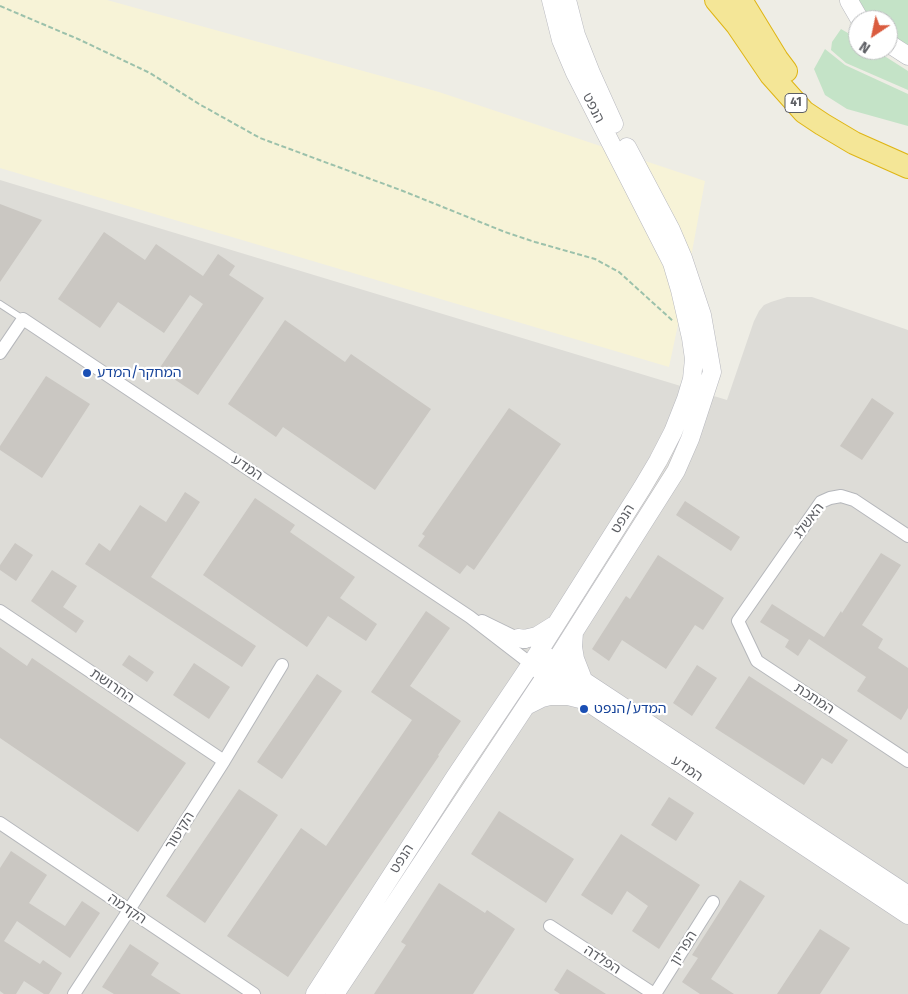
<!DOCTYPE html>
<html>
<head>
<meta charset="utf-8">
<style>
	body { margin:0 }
	#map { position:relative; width:908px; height:994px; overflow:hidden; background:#eeede5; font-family:"Fira Sans",sans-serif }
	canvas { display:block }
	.north { position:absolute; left:848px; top:10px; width:50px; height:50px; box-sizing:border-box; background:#fff; border:1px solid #bebfc1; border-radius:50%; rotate:214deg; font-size:14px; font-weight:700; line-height:20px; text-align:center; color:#5d5f64 }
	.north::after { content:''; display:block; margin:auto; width:18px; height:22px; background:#da5c3f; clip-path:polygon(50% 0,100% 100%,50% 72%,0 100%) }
</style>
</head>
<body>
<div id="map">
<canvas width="908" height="994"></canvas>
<div class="north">N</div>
</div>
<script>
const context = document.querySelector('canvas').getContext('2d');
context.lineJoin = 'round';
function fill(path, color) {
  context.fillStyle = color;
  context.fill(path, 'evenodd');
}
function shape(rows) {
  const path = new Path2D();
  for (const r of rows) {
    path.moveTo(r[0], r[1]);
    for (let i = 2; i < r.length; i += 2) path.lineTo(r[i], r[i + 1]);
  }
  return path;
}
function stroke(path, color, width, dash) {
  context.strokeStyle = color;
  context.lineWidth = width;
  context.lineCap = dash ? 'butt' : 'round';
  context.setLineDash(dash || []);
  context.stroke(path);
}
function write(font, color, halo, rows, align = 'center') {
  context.font = font + ' "Fira Sans","Noto Sans Hebrew",sans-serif';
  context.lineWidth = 4.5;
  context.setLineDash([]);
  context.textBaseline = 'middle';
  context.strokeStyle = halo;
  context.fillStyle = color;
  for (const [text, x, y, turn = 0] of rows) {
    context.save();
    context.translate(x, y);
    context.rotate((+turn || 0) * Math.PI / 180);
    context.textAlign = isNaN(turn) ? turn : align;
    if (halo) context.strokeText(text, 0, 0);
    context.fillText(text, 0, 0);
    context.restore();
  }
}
const industrial = shape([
	[0,180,727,400,754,321,759,311,764,305,771,302,787,297,812,297,908,330,908,994,0,994]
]);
const green = shape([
	[858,0,908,0,908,46,888,33,888,20,869,20],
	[841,29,858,39,858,50,875,50,908,71,908,90,846,63,831,50,832,42],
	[825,49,845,65,908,94,908,126,847,109,825,95,814,69]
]);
const sand = shape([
	[0,0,107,0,439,92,705,181,683,301,669,367,0,168]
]);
const building = shape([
	[0,204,42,220,0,282],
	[104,232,145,260,156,244,203,276,218,254,235,266,229,275,264,298,198,395,159,369,203,304,190,295,164,333,118,302,100,328,58,299],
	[285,320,345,362,351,354,431,409,375,490,283,427,276,437,228,404],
	[46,376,90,404,42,478,0,450,0,446],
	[872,398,894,413,862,460,840,446],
	[509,408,561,444,474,570,467,565,460,574,418,546,425,536,422,534],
	[185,492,200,502,151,577,256,646,242,667,85,564,99,543,110,551,140,505,166,522],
	[255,498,295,525,290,532,355,577,340,598,377,624,366,641,328,616,307,647,203,575],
	[685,501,740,537,731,551,676,515],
	[15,543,33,555,16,581,0,570,0,565],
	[881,553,901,565,862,625,883,639,878,648,908,668,908,708,901,720,857,691,866,677,809,639,798,656,785,647,789,640,760,622,772,604,824,637,841,611,842,613],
	[658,555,724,598,703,630,695,625,666,669,622,640,609,661,592,649,626,596,630,599],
	[52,570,77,586,63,607,84,621,76,633,31,601],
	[426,611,450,628,410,686,461,721,438,755,439,756,288,977,227,936,301,828,326,846,412,720,371,692],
	[0,647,27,666,32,658,186,763,138,832,0,738],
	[129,655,154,672,147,682,122,665],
	[194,663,230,687,209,719,173,695],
	[697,665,717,678,692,716,673,703],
	[317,674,342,691,282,779,257,762],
	[749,676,848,740,832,764,822,758,804,785,715,728],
	[239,789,278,815,205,923,166,896],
	[669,797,694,813,676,841,651,825],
	[499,811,574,859,546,903,471,854],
	[621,834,700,885,659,949,632,931,648,906,627,891,612,915,581,895],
	[11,851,47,875,29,903,65,926,82,901,100,913,70,958,17,921,4,941,40,964,43,960,62,973,49,994,44,994,24,981,16,994,4,994,0,991,0,868],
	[740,880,765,896,711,979,734,994,700,994,682,982,698,958,692,955],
	[439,883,485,913,487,910,515,929,473,994,374,994,406,945,401,942],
	[820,929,850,948,820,994,777,994],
	[130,944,159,963,151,975,181,994,114,994,102,987],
	[567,969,606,994,560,994,554,990]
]);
const path = shape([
	[0,6,78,39,150,73,199,104,260,138,403,191,505,232,535,242,595,259,619,272,673,321]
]);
const lane = shape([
	[0,304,23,319]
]);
const street = shape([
	[0,353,23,319,470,617,531,664],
	[908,536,854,500,841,496,830,498,821,502,738,621,757,661,908,761],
	[0,611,224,761],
	[482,621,525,642],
	[0,823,254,994],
	[550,926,654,994],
	[74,994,129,910,224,761,282,665],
	[655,994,713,902]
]);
const secondary = shape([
	[567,0,576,35,591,73,614,124],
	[849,1,860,20],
	[888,43,908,56],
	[574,632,573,647,575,659,584,682],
	[518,638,524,639,537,636,553,626],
	[546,656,908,895],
	[538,669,908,915],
	[526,706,542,698,550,696,568,696,580,699],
	[315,994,455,777,531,664,642,488,658,461,673,432,686,399,692,379,694,359,691,338,680,290,672,263,575,73,561,40,551,0],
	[335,994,555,662,676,471,690,439,712,372,702,315,683,258,671,230,627,147]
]);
const highway = shape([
	[716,0,737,25,771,75,804,112,822,124,854,143,908,167],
	[741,0,777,59,786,71]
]);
const markers = [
	[87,373,5,"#1a4fb4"],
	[584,709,5,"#1a4fb4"]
];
const shields = [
	[796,103,22]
];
const shieldNames = [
	["41",796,103]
];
const streetNames = [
	["הנפט",593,108,63],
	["המדע",247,468,34],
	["הנפט",623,519,-58],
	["האשלג",809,521,-53],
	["החרושת",112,686,34],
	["המתכת",814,699,33],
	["המדע",687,769,34],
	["הקיטור",180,831,-58],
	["הנפט",402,859,-57],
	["הקדמה",127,909,34],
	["הפריון",684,948,-58],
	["הפלדה",602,960,33]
];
const transitNames = [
	["המחקר/המדע",97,373],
	["המדע/הנפט",594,709]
];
fill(industrial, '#dddcd7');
fill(green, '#c4e3c7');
fill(sand, '#f7f3d7');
fill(building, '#cac7c2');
stroke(lane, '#b5b7bb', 8);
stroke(street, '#b5b7bb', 14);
stroke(secondary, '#b7b8be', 19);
stroke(highway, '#dfb514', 24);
stroke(path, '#9cc1ab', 2, [5, 2.5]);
stroke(lane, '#fff', 6);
stroke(street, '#fff', 12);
stroke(secondary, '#fff', 18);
stroke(highway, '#f4e697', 22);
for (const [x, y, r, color] of markers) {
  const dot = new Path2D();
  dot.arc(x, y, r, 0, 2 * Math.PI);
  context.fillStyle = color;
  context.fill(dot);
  stroke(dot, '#fff', 2);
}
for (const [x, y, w] of shields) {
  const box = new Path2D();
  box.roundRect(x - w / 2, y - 9.5, w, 19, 4);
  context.fillStyle = '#fff';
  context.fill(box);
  stroke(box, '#5d5f64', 1);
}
write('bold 12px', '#5d5f64', null, shieldNames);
write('14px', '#5d5f64', '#fff', streetNames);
write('14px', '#164399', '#fff', transitNames, 'left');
</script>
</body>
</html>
